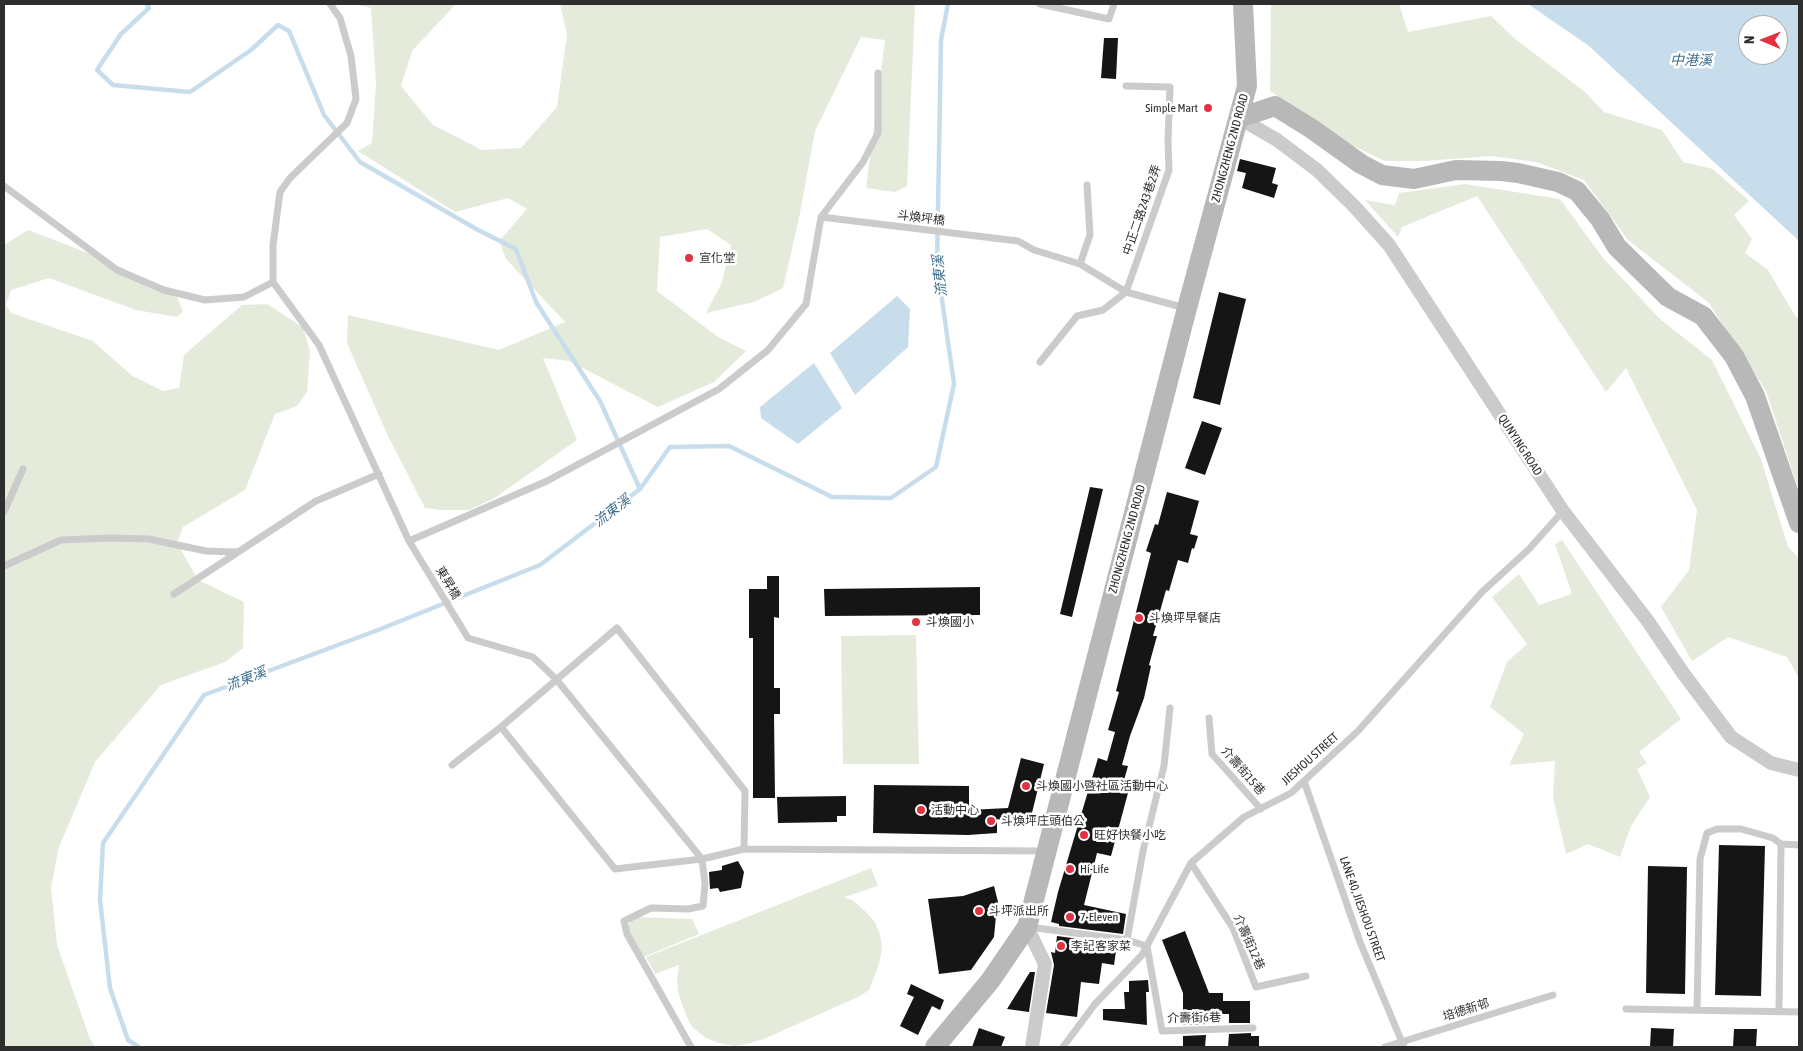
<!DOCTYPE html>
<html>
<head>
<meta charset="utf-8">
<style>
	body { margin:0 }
	#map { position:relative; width:1803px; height:1051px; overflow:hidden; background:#fff; font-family:"Asap Condensed",sans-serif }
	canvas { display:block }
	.frame { position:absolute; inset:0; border:5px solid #2e2e2e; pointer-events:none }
	.north { position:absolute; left:1738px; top:15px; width:50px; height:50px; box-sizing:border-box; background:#fff; border:1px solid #ababab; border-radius:50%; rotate:271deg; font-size:14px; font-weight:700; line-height:20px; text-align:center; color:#2e2e2e }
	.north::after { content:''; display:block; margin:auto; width:18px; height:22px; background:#e23242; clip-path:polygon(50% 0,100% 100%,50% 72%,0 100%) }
</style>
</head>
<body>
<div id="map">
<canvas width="1803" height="1051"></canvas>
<div class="frame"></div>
<div class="north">N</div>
</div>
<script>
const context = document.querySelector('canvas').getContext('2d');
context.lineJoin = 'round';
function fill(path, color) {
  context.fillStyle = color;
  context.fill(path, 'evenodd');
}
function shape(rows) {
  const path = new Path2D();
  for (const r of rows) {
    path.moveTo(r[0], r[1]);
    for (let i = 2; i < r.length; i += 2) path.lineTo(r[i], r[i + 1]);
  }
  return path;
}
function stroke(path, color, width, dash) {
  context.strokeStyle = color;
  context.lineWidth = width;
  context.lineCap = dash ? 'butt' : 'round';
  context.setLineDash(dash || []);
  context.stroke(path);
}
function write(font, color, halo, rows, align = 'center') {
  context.font = font + ' "Asap Condensed","Noto Sans TC",sans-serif';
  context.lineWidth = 5;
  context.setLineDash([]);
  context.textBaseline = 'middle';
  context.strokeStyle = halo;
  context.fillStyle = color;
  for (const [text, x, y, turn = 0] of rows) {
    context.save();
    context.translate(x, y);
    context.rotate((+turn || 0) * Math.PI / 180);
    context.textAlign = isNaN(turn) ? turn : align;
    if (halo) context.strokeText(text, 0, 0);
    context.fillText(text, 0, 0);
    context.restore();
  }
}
const green = shape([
	[355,4,456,4,412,51,401,86,433,125,482,150,521,148,557,107,567,35,560,4,915,4,907,186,895,192,866,188,885,40,861,37,815,131,799,218,783,288,754,302,706,313,722,282,731,245,707,229,660,237,657,291,718,337,746,351,714,382,658,407,569,361,543,358,577,440,493,499,469,510,440,510,425,508,388,436,347,343,348,315,499,350,565,322,506,259,499,241,527,209,508,198,455,212,358,151,372,143,376,84,371,8],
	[1271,4,1399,4,1408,32,1491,16,1514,38,1585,92,1604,112,1662,130,1683,162,1713,169,1749,201,1734,215,1752,239,1745,253,1768,270,1794,314,1799,320,1799,491,1766,391,1708,302,1628,240,1584,180,1536,162,1491,156,1426,161,1385,161,1343,141,1270,91],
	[1465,184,1560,199,1603,258,1660,319,1712,360,1761,459,1788,547,1799,558,1799,678,1787,657,1728,637,1692,661,1661,607,1689,570,1697,510,1626,368,1606,392,1477,196,1402,227,1398,237,1365,200,1395,205,1399,193],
	[28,230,109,261,177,297,183,311,177,317,136,310,49,278,11,290,6,305,11,313,93,341,131,375,163,391,179,388,184,355,242,305,267,304,303,327,310,351,307,392,297,406,275,414,245,490,183,527,177,543,198,580,244,602,243,648,225,662,161,685,95,762,59,847,51,887,57,945,90,1039,95,1047,4,1047,4,245],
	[1562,540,1681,719,1639,752,1647,763,1637,769,1650,797,1631,826,1620,857,1588,844,1566,854,1553,797,1555,761,1509,765,1524,734,1490,707,1507,662,1527,644,1492,597,1519,574,1539,605,1572,594,1555,544],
	[916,635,919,764,843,764,841,636],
	[871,868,878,886,844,897,854,901,867,913,874,921,880,934,882,949,879,964,869,990,860,996,764,1039,747,1044,734,1046,719,1043,706,1038,692,1027,686,1015,678,992,677,979,679,965,655,974,646,957],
	[633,917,692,919,699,934,641,958,627,928]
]);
const water = shape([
	[1528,4,1799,4,1799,241,1589,46],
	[1748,25,1778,25,1778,55,1748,55],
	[897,296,910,309,908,347,855,395,830,353],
	[814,363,842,408,798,444,761,418,760,407]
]);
const stream = shape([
	[147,4,149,8,121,34,97,70,113,85,190,92,251,50,278,25,289,31,324,115,360,162,478,230,516,249,536,302,600,401,640,489],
	[139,1047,128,1040,110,988,100,900,103,843,204,695,378,630,540,565,640,489,670,447,729,446,832,497,891,498,936,467,954,384,937,265,941,40,948,4]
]);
const building = shape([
	[1104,38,1118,38,1116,79,1101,78],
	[1240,159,1276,168,1272,183,1278,185,1274,198,1242,188,1246,173,1237,171],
	[1219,292,1246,299,1220,405,1193,398],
	[1202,421,1222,428,1205,475,1185,468],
	[1090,487,1103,489,1072,617,1060,614],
	[1167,492,1199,501,1190,534,1198,536,1194,549,1192,548,1188,563,1178,560,1169,591,1166,590,1153,636,1157,636,1149,665,1151,666,1144,698,1130,736,1122,765,1128,766,1121,791,1128,793,1111,856,1097,853,1084,905,1126,914,1123,934,1059,926,1059,924,1051,922,1058,892,1098,758,1107,761,1115,732,1108,730,1119,692,1116,691,1151,553,1146,551,1155,524,1158,525],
	[767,576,779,576,779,618,774,617,774,688,780,688,780,714,774,714,775,798,753,798,753,638,749,638,749,589,767,589],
	[980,587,980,615,825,616,824,589],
	[1021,758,1044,764,1030,821,1021,819,1020,825,997,819,997,833,968,835,873,833,874,785,969,786,969,810,1008,808],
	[846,796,846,816,837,816,837,822,778,823,777,797],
	[1719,845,1765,846,1761,996,1715,995],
	[738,861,744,872,741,888,720,892,718,888,710,889,709,872,722,870,722,866],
	[1648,866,1687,867,1685,994,1646,993],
	[994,886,1001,914,996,916,994,937,971,970,939,974,928,899,963,896],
	[1185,931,1209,993,1223,993,1223,1001,1250,1001,1250,1023,1229,1023,1229,1014,1206,1014,1206,1024,1183,1025,1183,993,1162,940],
	[1057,936,1117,944,1114,965,1102,963,1099,984,1081,982,1077,1017,1046,1013,1054,965,1051,952,1055,953],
	[1030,972,1035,972,1029,1012,1007,1009],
	[1148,980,1149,992,1146,992,1147,1025,1103,1020,1103,1009,1125,1009,1124,992,1129,992,1129,981],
	[911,984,944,1000,940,1010,932,1006,918,1035,900,1026,914,997,907,994],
	[979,1028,1005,1037,1001,1047,972,1047],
	[1651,1028,1674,1029,1673,1047,1650,1047],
	[1734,1029,1757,1029,1756,1047,1733,1047],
	[1251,1033,1251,1036,1259,1036,1259,1047,1228,1047,1229,1034],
	[1206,1035,1205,1047,1183,1047,1183,1036]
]);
const lane = shape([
	[330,4,340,18,351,56,356,99,347,123,290,178,280,192,273,245,273,282,319,345,409,541,468,638,533,657,556,679,702,859,705,884,703,906,688,909,651,908,624,921,627,934,691,1047],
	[1040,4,1109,19,1114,4],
	[4,186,117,270,164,290,205,300,244,297,273,282],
	[821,217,1018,241,1034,250,1080,264,1126,292,1185,308],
	[1080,264,1090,235,1087,185],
	[1040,362,1077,316,1103,310,1126,292,1169,170,1168,140,1170,87,1126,86],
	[4,512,23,469],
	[409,541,547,481,719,389,768,350,806,304,821,217,863,162,878,133,878,73],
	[4,566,61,540,110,538,149,539,206,551,237,552],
	[174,594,316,501,379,474],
	[1209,718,1212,754,1261,809],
	[501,727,615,869,702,859,744,849,1045,851],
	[452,765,501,727,617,628,745,791,744,849],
	[1304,781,1360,942,1404,1047],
	[1191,863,1233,928,1256,987,1306,976],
	[1029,927,1127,940,1147,946,1162,1031,1253,1028],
	[1127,940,1143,851,1164,766,1170,708],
	[1626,1009,1799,1012],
	[1697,1010,1700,859,1707,833,1717,829,1741,829,1773,838,1781,844],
	[1779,1012,1781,844,1799,845],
	[1063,1047,1095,1004,1142,955,1191,863,1244,817,1291,793,1358,731,1482,592,1529,549,1563,511],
	[1385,1047,1553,995]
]);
const street = shape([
	[1239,118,1277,140,1317,170,1354,206,1389,245,1563,511,1647,620,1683,673,1731,737,1771,763,1799,770],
	[1027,927,1045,964,1032,1047]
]);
const secondary = shape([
	[1239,118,1275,106,1312,129,1361,164,1382,175,1414,179,1456,170,1501,171,1518,173,1558,182,1577,191,1600,219,1617,247,1668,297,1703,316,1734,356,1755,396,1799,523],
	[935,1047,990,981,1027,927,1187,308,1247,86,1243,4]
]);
const markers = [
	[1208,108,5,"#e23242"],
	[689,258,5,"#e23242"],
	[1139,618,5,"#e23242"],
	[916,622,5,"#e23242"],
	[1026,786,5,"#e23242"],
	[921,810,5,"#e23242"],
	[991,821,5,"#e23242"],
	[1084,835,5,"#e23242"],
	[1070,869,5,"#e23242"],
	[979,911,5,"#e23242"],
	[1070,917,5,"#e23242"],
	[1061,946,5,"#e23242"]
];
const poiNames = [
	["Simple Mart",1198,108,"right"],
	["宣化堂",699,258],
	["斗煥坪早餐店",1149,618],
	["斗煥國小",926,622],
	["斗煥國小暨社區活動中心",1036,786],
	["活動中心",931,810],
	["斗煥坪庄頭伯公",1001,821],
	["旺好快餐小吃",1094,835],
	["Hi-Life",1080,869],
	["斗坪派出所",989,911],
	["7-Eleven",1080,917],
	["李記客家菜",1071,946]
];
const streetNames = [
	["ZHONGZHENG 2ND ROAD",1230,148,-75],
	["中正二路243巷2弄",1142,210,-71],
	["斗煥坪橋",921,218,7],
	["QUNYING ROAD",1520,445,57],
	["ZHONGZHENG 2ND ROAD",1127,539,-75],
	["東昇橋",448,583,59],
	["JIESHOU STREET",1310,759,-42],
	["介壽街15巷",1243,771,49],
	["LANE 40, JIESHOU STREET",1362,909,70],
	["介壽街12巷",1249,942,66],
	["培德新邨",1466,1010,-17],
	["介壽街6巷",1194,1018,-1]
];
const waterNames = [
	["中港溪",1691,61],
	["流東溪",940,276,-96],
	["流東溪",612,511,-37],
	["流東溪",246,679,-21]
];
fill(green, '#e4ebdb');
fill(water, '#c8ddeb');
stroke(stream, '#c8ddeb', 4.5);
fill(building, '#151515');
stroke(lane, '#cbcbcb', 7);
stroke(street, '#cbcbcb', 14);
stroke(secondary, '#b8b8b8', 20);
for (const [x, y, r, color] of markers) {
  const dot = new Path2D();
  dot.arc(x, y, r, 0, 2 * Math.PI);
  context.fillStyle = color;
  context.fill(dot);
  stroke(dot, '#fff', 2);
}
write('12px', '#2e2e2e', '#fff', poiNames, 'left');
write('12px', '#2e2e2e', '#fff', streetNames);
write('italic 14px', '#3d708e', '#fff', waterNames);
</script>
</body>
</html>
